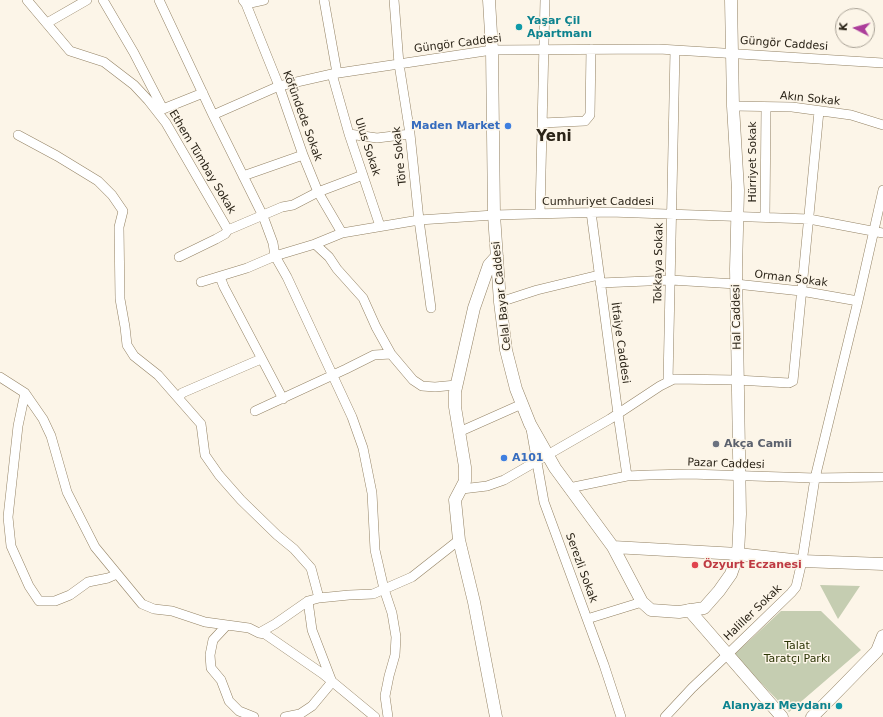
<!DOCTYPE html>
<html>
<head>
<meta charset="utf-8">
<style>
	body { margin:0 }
	#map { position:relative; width:883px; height:717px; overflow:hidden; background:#fcf5e8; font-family:"DejaVu Sans",sans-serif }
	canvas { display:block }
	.north { position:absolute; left:835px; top:8px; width:40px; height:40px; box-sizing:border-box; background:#fcf5e8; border:1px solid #a8a195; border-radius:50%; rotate:276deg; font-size:11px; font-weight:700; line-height:16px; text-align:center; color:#2b2418 }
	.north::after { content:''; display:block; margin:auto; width:14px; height:18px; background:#ac3d9a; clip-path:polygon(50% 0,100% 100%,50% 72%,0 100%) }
</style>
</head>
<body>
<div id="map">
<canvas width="883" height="717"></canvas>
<div class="north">K</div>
</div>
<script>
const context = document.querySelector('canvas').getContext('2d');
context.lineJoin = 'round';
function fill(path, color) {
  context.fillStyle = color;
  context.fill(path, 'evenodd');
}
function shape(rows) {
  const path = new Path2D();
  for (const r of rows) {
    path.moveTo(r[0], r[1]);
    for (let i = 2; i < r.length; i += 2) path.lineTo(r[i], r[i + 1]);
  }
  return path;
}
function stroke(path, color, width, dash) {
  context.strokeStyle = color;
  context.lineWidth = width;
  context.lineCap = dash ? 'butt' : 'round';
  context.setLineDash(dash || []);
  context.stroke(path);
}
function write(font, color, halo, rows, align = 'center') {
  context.font = font + ' "DejaVu Sans",sans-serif';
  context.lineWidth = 3;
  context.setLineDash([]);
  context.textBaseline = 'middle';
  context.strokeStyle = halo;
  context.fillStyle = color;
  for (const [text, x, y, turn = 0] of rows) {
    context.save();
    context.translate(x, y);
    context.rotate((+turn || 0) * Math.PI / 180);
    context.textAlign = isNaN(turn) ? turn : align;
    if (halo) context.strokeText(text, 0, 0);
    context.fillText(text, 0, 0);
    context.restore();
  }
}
const green = shape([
	[820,585,860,586,838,619],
	[781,611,821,611,861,650,789,712,734,655]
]);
const street = shape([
	[27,0,70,51,104,62,134,85,148,100,166,123,228,230,282,207,293,205,318,192,363,175],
	[103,0,134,53,163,109],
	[159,0,213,115,263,216,273,243,275,256,287,277,352,417,363,448,372,493,375,550,384,589,392,613,396,637,395,655,389,676,385,696,388,717],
	[243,0,246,4,264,0],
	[324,0,337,73],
	[394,0,399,64,410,134,419,220,431,308],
	[246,4,279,86,303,155,318,192,342,233],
	[47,23,87,0],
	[332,74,349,134,380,226],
	[733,106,792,107,851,115,883,125],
	[158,111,203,93],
	[213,115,279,86,332,74,492,50,659,49,883,63],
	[542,123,585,121,590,115,591,49],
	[349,134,377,138,410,134],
	[18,135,57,156,98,181,112,195,123,211,119,227,120,299,125,327,127,345,134,356,158,375,201,424,205,455,219,475,241,500,277,535,294,549,311,568,319,598],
	[243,176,303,155],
	[591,212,618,414,627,476],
	[540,214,545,0],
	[765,217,766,107],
	[315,244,329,257,337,269,363,298,376,327,391,354,413,380,422,386,435,387,456,385],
	[179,257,216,239,225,234,228,230],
	[220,277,224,287,283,399],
	[201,282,247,268,275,256,315,244,342,233,419,220,494,215,610,212,809,219,883,233],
	[600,283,671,280,736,284,801,291,858,301],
	[500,302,537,290,599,275],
	[0,377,25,393,43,419,51,436,67,492,95,547,142,604,154,609,172,611,205,622,249,628,259,633,275,624,308,601,319,598,349,595,373,594,412,577,459,540],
	[668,382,675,50],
	[25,393,18,426,8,517,11,546,29,586,39,601,55,601,70,595,88,582,108,578,117,574],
	[179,398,182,393,261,359],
	[255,411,346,369,374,355,391,354],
	[531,429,544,502,604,665,621,717],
	[459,432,522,404],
	[569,488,627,476,649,475,689,474,815,478,883,477],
	[462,489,487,486,504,480,610,419,660,386,674,379,737,380,789,383,793,381,819,111],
	[587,619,642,602],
	[227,625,213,640,210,655,211,668,221,680,229,701,239,711,254,717],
	[259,633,265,634,323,674,375,717],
	[285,717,300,714,312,706,332,682,312,630,308,601],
	[665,717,692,688,728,654,791,593,796,587,802,561,815,478,858,301,883,190]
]);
const secondary = shape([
	[489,0,492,50,494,215,500,302,506,350,516,389,530,424,555,468,613,547,642,602,651,610,679,612,704,608,719,591,731,574,738,554,740,514,736,269,738,190,733,106,731,0],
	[613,547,738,554,802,561,883,564],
	[689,610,782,717],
	[496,717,474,602,459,540,455,500,465,481,465,467,455,407,455,392,474,308,489,265,497,256],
	[812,717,836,693,877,651,883,636]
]);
const markers = [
	[519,27,4,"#0f9aa8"],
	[508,126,4,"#3f7fe0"],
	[716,444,4,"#6b7280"],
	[504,458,4,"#3f7fe0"],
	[695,565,4,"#e0444e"],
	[839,706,4,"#0f9aa8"]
];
const cultureNames = [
	["Yaşar Çil",527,21],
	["Apartmanı",527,34],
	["Alanyazı Meydanı",831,706,"right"]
];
const streetNames = [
	["Güngör Caddesi",458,44,-7],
	["Güngör Caddesi",784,44,4],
	["Akın Sokak",810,99,6],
	["Köfündede Sokak",302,116,70],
	["Ulus Sokak",367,147,72],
	["Töre Sokak",400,156,-96],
	["Ethem Tümbay Sokak",202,162,59],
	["Hürriyet Sokak",753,162,-90],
	["Cumhuriyet Caddesi",598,202],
	["Tokkaya Sokak",659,263,-89],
	["Orman Sokak",791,279,7],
	["Celal Bayar Caddesi",502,296,-96],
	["Hal Caddesi",737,317,-91],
	["İtfaiye Caddesi",620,343,82],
	["Pazar Caddesi",726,464,2],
	["Serezli Sokak",581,568,70],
	["Haliller Sokak",753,613,-44]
];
const shopNames = [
	["Maden Market",500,126],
	["A101",512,458,"left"]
];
const worshipNames = [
	["Akça Camii",724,444]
];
const healthNames = [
	["Özyurt Eczanesi",703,565]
];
const parkNames = [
	["Talat",797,646],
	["Taratçı Parkı",797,659]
];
const districtNames = [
	["Yeni",554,137]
];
fill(green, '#c5cdb1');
stroke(street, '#938264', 10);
stroke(secondary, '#938264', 13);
stroke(street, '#fff', 9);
stroke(secondary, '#fff', 12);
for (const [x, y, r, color] of markers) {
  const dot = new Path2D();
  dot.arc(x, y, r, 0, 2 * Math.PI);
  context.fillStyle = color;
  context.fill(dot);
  stroke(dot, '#fcf5e8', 1.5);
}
write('bold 11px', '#0d838f', '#fcf5e8', cultureNames, 'left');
write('11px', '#2b2418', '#fcf5e8', streetNames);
write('bold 11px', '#366cbe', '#fcf5e8', shopNames, 'right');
write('bold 11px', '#5b616d', '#fcf5e8', worshipNames, 'left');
write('bold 11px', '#be3a42', '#fcf5e8', healthNames, 'left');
write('11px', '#2c3506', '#fcf5e8', parkNames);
write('bold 15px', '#2b2418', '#fcf5e8', districtNames);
</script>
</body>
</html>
